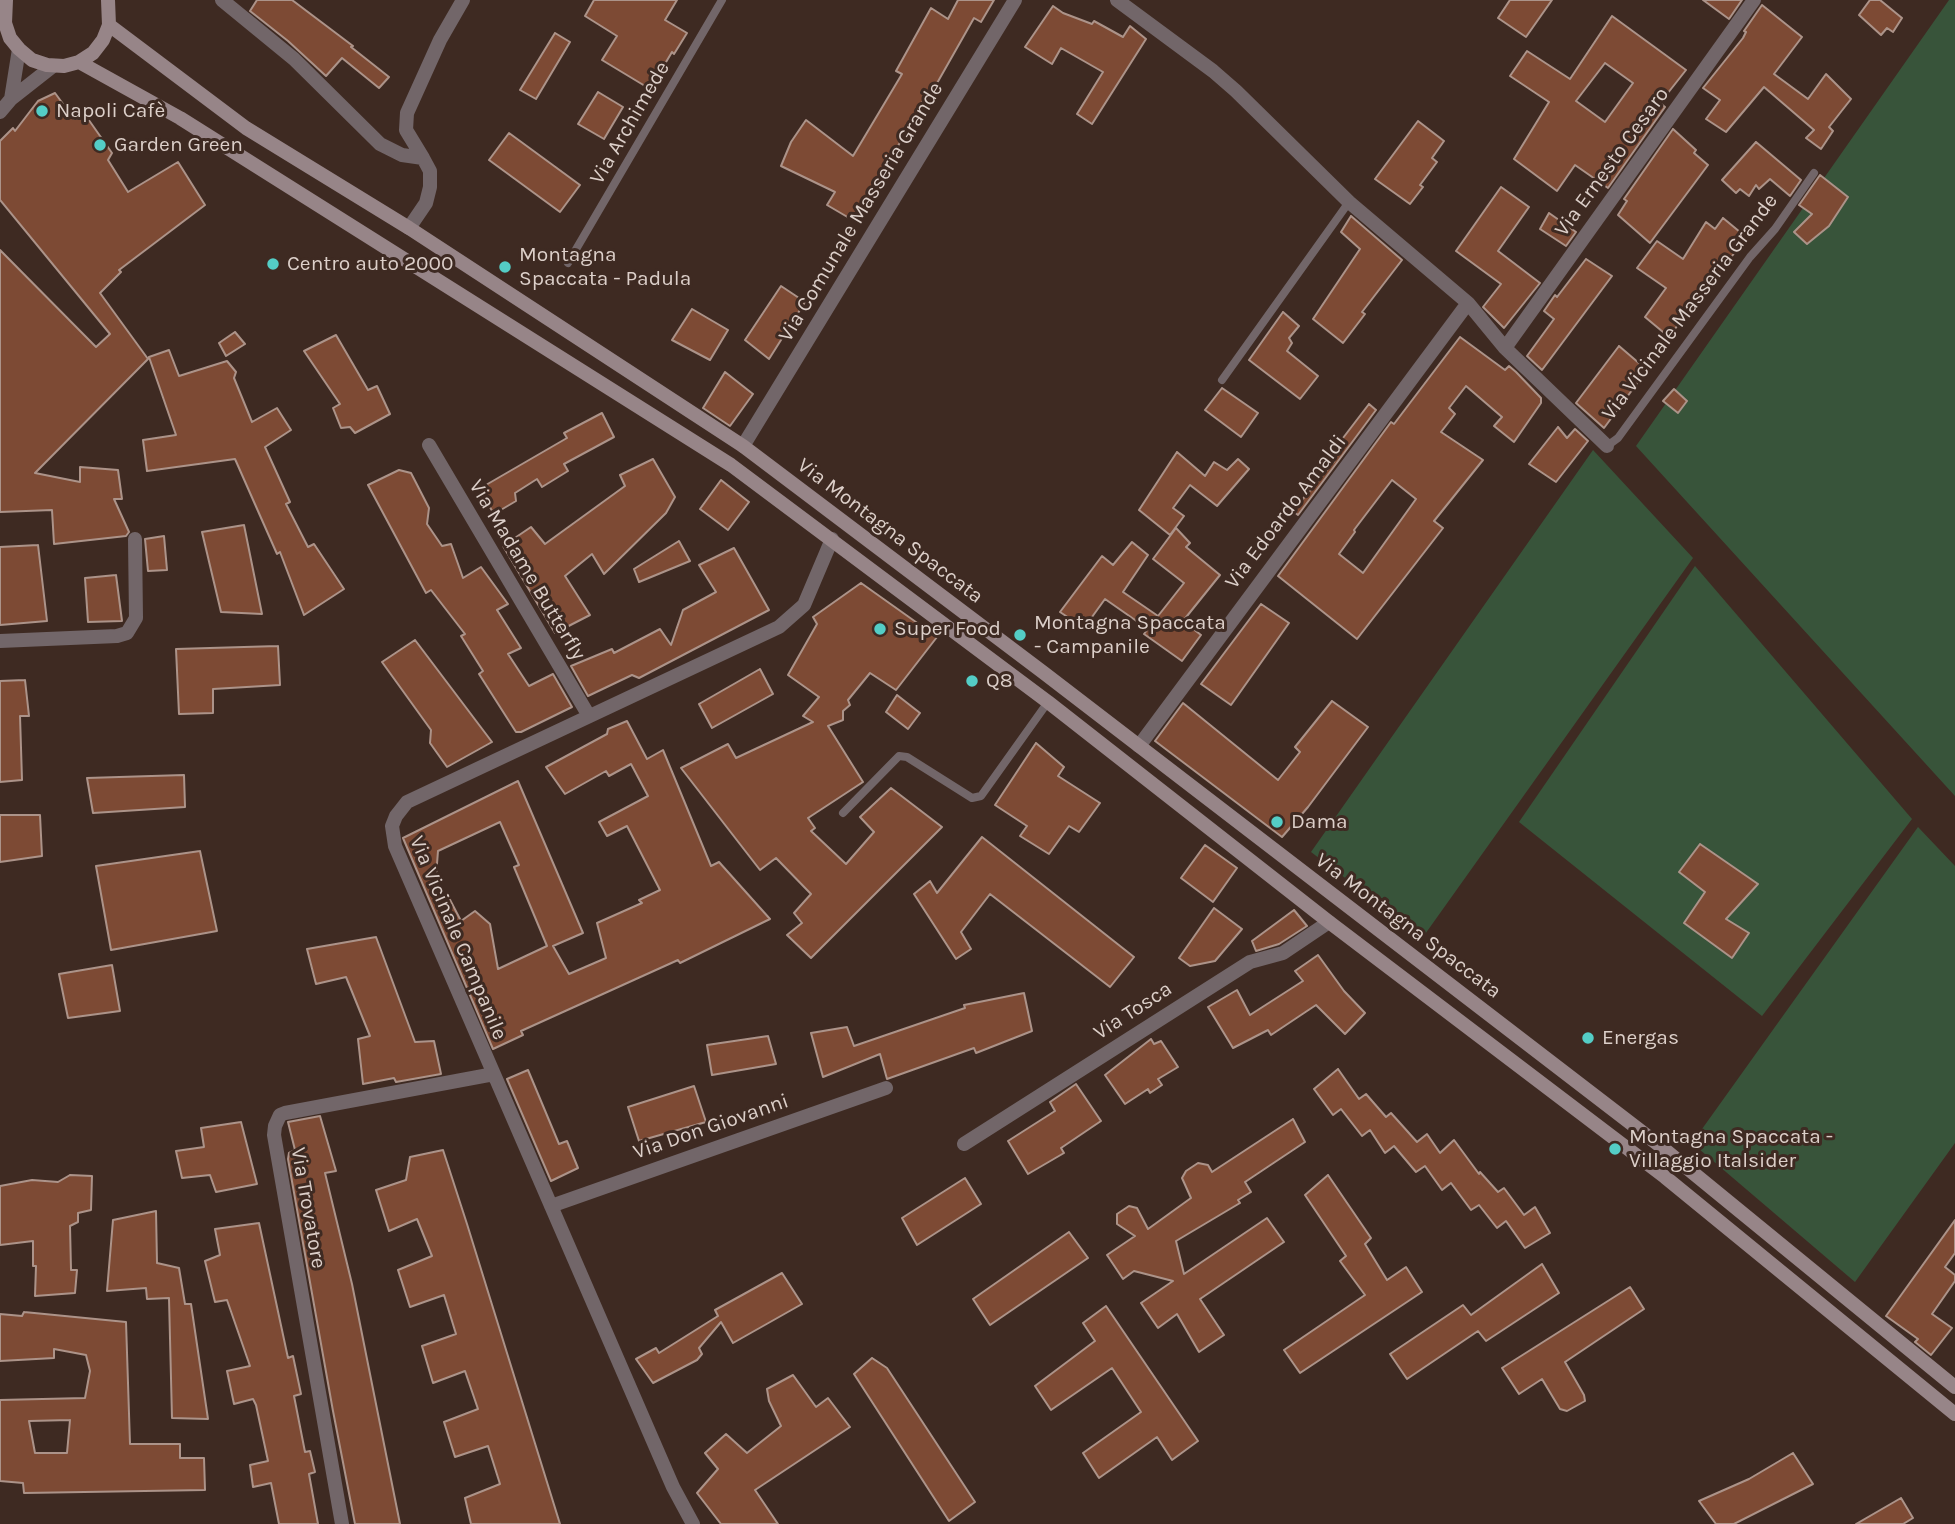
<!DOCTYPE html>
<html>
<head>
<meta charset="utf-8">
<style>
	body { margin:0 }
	canvas { display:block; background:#3e2a22 }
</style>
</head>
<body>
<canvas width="1955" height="1524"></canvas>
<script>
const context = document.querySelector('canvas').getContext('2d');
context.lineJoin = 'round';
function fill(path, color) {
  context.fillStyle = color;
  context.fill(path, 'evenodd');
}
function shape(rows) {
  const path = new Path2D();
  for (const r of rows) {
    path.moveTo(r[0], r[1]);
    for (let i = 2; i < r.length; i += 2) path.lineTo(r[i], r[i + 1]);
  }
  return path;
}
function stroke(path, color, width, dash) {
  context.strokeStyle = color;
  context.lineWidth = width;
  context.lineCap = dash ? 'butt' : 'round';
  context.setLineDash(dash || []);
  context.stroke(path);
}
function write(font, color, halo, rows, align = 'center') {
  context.font = font + ' Karla,sans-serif';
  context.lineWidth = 6;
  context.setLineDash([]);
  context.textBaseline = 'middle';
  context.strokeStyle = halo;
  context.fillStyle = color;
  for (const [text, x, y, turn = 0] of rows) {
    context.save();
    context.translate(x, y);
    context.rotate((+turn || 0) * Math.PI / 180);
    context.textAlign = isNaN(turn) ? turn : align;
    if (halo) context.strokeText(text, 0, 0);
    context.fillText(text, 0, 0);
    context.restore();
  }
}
const green = shape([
	[1949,0,1955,0,1955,796,1636,446],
	[1593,450,1693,558,1423,937,1311,852],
	[1695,566,1912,819,1762,1016,1519,822],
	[1918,827,1955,866,1955,1143,1855,1282,1692,1143]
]);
const building = shape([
	[257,0,292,0,353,46,351,47,389,77,379,88,342,58,326,76,288,41,250,11,257,0],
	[594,0,677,0,665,20,687,33,674,54,672,52,650,89,602,60,617,36,585,16,594,0],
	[958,0,994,0,981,22,974,18,932,92,929,90,856,222,827,205,835,192,781,166,791,142,806,120,853,156,902,74,896,71,931,8,948,19,958,0],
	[1510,0,1552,0,1526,37,1498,18,1510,0],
	[1703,0,1742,0,1729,19,1703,0],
	[1870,0,1880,0,1902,18,1893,32,1887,28,1881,35,1859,15,1870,0],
	[1762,5,1802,37,1774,74,1808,99,1826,74,1851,99,1829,127,1833,131,1821,149,1806,138,1814,130,1764,87,1726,132,1706,119,1720,100,1703,88,1743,38,1746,32,1744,31,1762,5],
	[1053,6,1063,13,1092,24,1094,21,1123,37,1130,26,1146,39,1092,124,1077,114,1103,72,1061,48,1052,64,1025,47,1053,6],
	[1612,16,1686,70,1660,103,1665,107,1608,188,1575,165,1557,191,1514,159,1549,102,1510,76,1527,51,1570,79,1612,16],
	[1605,63,1633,83,1605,122,1576,101,1605,63],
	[555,33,570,42,536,99,520,90,555,33],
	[598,92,623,107,604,139,578,124,598,92],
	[55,93,74,119,86,116,112,153,108,160,128,192,178,162,205,205,119,270,121,272,100,293,148,359,35,473,80,482,80,467,118,470,122,499,114,499,129,532,126,536,54,544,52,510,0,512,0,250,96,347,110,334,0,200,0,141,13,128,15,131,38,101,55,93],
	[1418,121,1444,141,1432,158,1437,162,1420,185,1423,187,1410,204,1375,179,1418,121],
	[1673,129,1696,150,1694,153,1708,165,1650,243,1618,215,1627,201,1624,199,1673,129],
	[509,133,580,185,560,212,489,160,509,133],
	[1756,142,1801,180,1790,196,1770,179,1759,189,1756,185,1749,196,1740,189,1736,193,1722,180,1756,142],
	[1820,175,1848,197,1829,226,1807,244,1794,232,1812,214,1799,205,1820,175],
	[1501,187,1529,207,1498,251,1540,283,1504,328,1483,307,1501,284,1456,251,1501,187],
	[1549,213,1576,232,1566,246,1540,229,1549,213],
	[1351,216,1402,260,1362,312,1365,314,1343,343,1313,319,1360,249,1341,232,1351,216],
	[1723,218,1746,237,1716,278,1714,276,1669,337,1645,317,1666,288,1637,268,1657,241,1683,259,1706,222,1715,229,1723,218],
	[1586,259,1612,276,1542,370,1527,356,1554,319,1544,311,1555,295,1557,297,1586,259],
	[781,286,805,302,769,359,745,340,781,286],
	[692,309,728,330,710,360,672,340,692,309],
	[1283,312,1299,326,1289,338,1292,343,1287,351,1318,376,1300,399,1249,360,1283,312],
	[235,332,245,344,226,356,219,343,235,332],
	[336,335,368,390,377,386,390,414,355,433,350,427,341,428,333,408,340,404,304,351,336,335],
	[1460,337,1505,370,1509,366,1516,372,1541,398,1541,403,1514,442,1494,426,1502,417,1466,386,1449,408,1455,414,1441,432,1483,460,1434,521,1443,528,1357,639,1278,576,1391,422,1394,424,1460,337],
	[1392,480,1416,499,1363,573,1339,554,1355,532,1354,530,1392,480],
	[1619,346,1647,370,1604,428,1576,403,1619,346],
	[169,350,179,376,227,361,236,372,234,378,252,422,277,408,291,430,265,447,290,502,286,504,308,547,314,544,344,589,304,615,280,552,277,554,235,459,147,471,143,440,176,435,149,357,169,350],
	[725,372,753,394,730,426,703,408,725,372],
	[1222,388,1258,413,1241,437,1205,410,1222,388],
	[1674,389,1687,401,1678,413,1663,401,1674,389],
	[1369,404,1376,410,1298,515,1293,511,1335,460,1330,455,1369,404],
	[602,413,614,437,564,464,568,471,542,487,537,479,515,493,516,501,494,514,479,489,567,438,564,433,602,413],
	[1558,427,1567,438,1575,429,1588,441,1556,482,1529,464,1558,427],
	[1177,452,1205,476,1214,462,1227,470,1238,459,1249,469,1217,506,1190,485,1173,508,1184,516,1170,535,1139,510,1177,452],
	[653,459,675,497,666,513,604,574,592,554,565,576,590,615,555,633,503,546,531,527,545,544,625,486,620,475,653,459],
	[399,470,411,473,429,508,427,524,442,546,451,544,463,578,481,567,508,604,497,610,521,648,508,654,529,686,553,674,572,707,521,732,516,732,479,674,483,671,461,636,465,634,431,590,426,593,368,485,399,470],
	[721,480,749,502,728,530,700,509,721,480],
	[244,525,262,614,221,612,202,532,244,525],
	[1176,528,1190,543,1186,547,1220,575,1183,621,1201,635,1182,661,1144,634,1148,629,1105,599,1084,628,1060,612,1102,556,1113,565,1132,542,1148,555,1123,592,1158,616,1184,583,1153,559,1176,528],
	[164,536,167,570,148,571,145,539,164,536],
	[679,541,690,561,639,582,634,569,679,541],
	[38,545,47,621,0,625,0,547,38,545],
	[734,548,769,610,639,678,632,675,588,696,571,666,612,649,614,653,660,629,671,645,683,610,716,592,699,565,734,548],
	[116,575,122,621,88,622,85,578,116,575],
	[861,583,937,637,896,690,870,673,848,700,850,705,843,711,843,720,828,726,863,782,808,818,815,828,811,831,846,864,874,832,860,817,891,788,942,827,811,958,787,935,802,923,794,913,811,894,776,858,760,870,681,768,728,744,736,758,813,722,803,716,819,697,788,675,817,624,813,617,861,583],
	[1261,604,1289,623,1231,705,1201,684,1261,604],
	[415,640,492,742,447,767,430,743,431,730,382,662,415,640],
	[278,646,280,685,213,689,213,713,179,714,176,649,278,646],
	[760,669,773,694,712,728,699,704,760,669],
	[25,680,29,716,20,716,22,780,0,782,0,681,25,680],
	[897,695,920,713,908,729,886,712,897,695],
	[1332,701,1368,727,1308,807,1282,837,1155,741,1183,703,1278,780,1300,752,1295,747,1332,701],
	[627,721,647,759,663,750,711,866,719,862,770,919,680,963,678,960,521,1031,523,1035,493,1049,403,838,518,781,583,933,553,946,569,974,606,958,597,923,642,903,639,900,660,890,627,826,607,836,599,822,648,796,631,764,609,776,606,771,565,794,546,767,607,734,608,729,627,721],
	[500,822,519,865,514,867,547,946,498,969,490,924,475,911,461,921,447,894,434,902,438,851,500,822],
	[1036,743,1064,767,1058,776,1100,803,1079,832,1069,826,1049,854,1020,836,1027,826,995,805,1036,743],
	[184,775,185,807,93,813,87,778,184,775],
	[0,815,40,815,42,856,0,862,0,815],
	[982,837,1134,957,1110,987,990,894,961,932,971,949,956,959,914,894,930,881,937,893,982,837],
	[1700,844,1758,884,1726,919,1749,933,1732,958,1684,923,1705,892,1679,872,1700,844],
	[1205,845,1237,868,1213,902,1181,878,1205,845],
	[200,851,217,931,111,950,96,866,200,851],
	[1214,908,1242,929,1215,961,1190,966,1179,958,1214,908],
	[1294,910,1307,926,1279,944,1256,951,1252,941,1294,910],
	[376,937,415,1042,434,1041,441,1074,396,1082,394,1078,363,1084,358,1039,370,1036,346,977,316,984,307,949,376,937],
	[1318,955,1344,991,1365,1013,1345,1034,1316,1005,1271,1035,1268,1030,1233,1048,1208,1007,1237,990,1250,1015,1303,981,1295,971,1318,955],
	[112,965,120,1011,68,1018,59,974,112,965],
	[1024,993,1032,1031,976,1053,974,1048,887,1079,880,1054,823,1077,811,1033,847,1027,854,1046,965,1008,964,1005,1024,993],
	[768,1036,776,1064,712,1075,707,1045,768,1036],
	[1151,1039,1154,1044,1161,1041,1178,1067,1158,1079,1162,1085,1150,1093,1148,1089,1125,1104,1105,1075,1151,1039],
	[1338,1069,1359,1099,1366,1094,1386,1117,1391,1113,1417,1142,1427,1134,1440,1153,1454,1140,1479,1174,1480,1172,1498,1192,1504,1188,1524,1215,1535,1207,1550,1233,1525,1248,1506,1221,1497,1228,1479,1205,1471,1210,1451,1183,1442,1190,1425,1166,1416,1172,1394,1146,1385,1153,1370,1130,1362,1136,1341,1109,1333,1115,1314,1089,1338,1069],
	[528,1070,559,1144,567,1141,578,1168,551,1181,507,1079,528,1070],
	[1076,1084,1101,1121,1061,1148,1064,1153,1028,1174,1008,1141,1055,1111,1050,1102,1076,1084],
	[694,1086,706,1122,639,1141,628,1107,694,1086],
	[320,1116,336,1171,325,1173,352,1284,400,1524,355,1524,333,1411,288,1159,289,1153,295,1150,288,1122,320,1116],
	[1293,1119,1305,1142,1245,1182,1251,1192,1238,1200,1240,1203,1176,1241,1184,1274,1267,1218,1284,1242,1200,1299,1224,1335,1199,1352,1177,1314,1158,1328,1141,1303,1173,1281,1134,1271,1123,1279,1107,1255,1135,1236,1117,1224,1117,1214,1129,1206,1137,1208,1148,1229,1191,1198,1182,1178,1186,1171,1198,1163,1208,1165,1212,1172,1293,1119],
	[241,1122,257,1184,216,1192,210,1175,182,1178,176,1151,204,1147,201,1128,241,1122],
	[443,1150,467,1224,560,1524,471,1524,465,1498,500,1484,488,1446,455,1457,444,1422,478,1409,465,1371,433,1383,422,1346,456,1334,444,1295,410,1307,398,1270,432,1256,417,1219,389,1231,376,1190,406,1180,410,1157,443,1150],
	[70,1175,92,1176,91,1210,78,1213,78,1222,70,1226,71,1270,77,1270,75,1293,35,1296,36,1266,33,1266,33,1241,0,1245,0,1186,32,1180,58,1182,70,1175],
	[1328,1175,1371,1238,1365,1244,1387,1280,1406,1267,1422,1292,1300,1373,1284,1350,1365,1295,1340,1261,1346,1256,1305,1195,1328,1175],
	[965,1178,981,1204,917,1245,902,1218,965,1178],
	[156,1211,157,1263,179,1268,185,1304,191,1304,208,1419,172,1418,169,1298,147,1299,146,1288,107,1291,113,1220,156,1211],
	[1955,1220,1955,1253,1945,1267,1955,1275,1955,1281,1932,1314,1952,1328,1931,1355,1915,1342,1918,1339,1886,1316,1955,1220],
	[259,1223,288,1358,293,1356,301,1394,294,1396,305,1452,310,1451,315,1472,309,1474,318,1524,279,1524,271,1483,253,1487,250,1465,268,1461,256,1405,253,1399,234,1404,227,1371,250,1366,227,1300,215,1302,205,1261,220,1255,215,1229,259,1223],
	[1069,1232,1088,1258,990,1325,973,1299,1069,1232],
	[1542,1264,1559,1293,1486,1341,1478,1331,1407,1379,1390,1354,1463,1305,1471,1315,1542,1264],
	[782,1273,802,1304,733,1343,721,1322,699,1348,702,1354,697,1360,653,1383,636,1359,656,1348,659,1353,718,1316,715,1310,782,1273],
	[1630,1287,1644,1309,1565,1362,1584,1395,1585,1401,1567,1411,1560,1409,1542,1379,1519,1394,1502,1368,1630,1287],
	[1106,1306,1198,1441,1172,1460,1157,1437,1099,1478,1083,1453,1141,1412,1112,1368,1051,1410,1035,1386,1095,1341,1083,1323,1106,1306],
	[24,1312,126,1322,130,1444,180,1444,180,1458,204,1458,205,1490,24,1493,23,1483,0,1481,0,1400,85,1398,90,1371,86,1355,54,1349,54,1358,0,1361,0,1314,22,1316,24,1312],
	[70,1420,67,1453,35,1453,29,1421,70,1420],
	[872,1358,887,1368,975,1502,949,1521,854,1374,872,1358],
	[793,1375,816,1407,828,1398,850,1427,755,1490,778,1524,721,1524,697,1493,718,1469,705,1453,726,1434,747,1453,781,1426,769,1401,767,1389,793,1375],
	[1793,1453,1813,1484,1734,1524,1716,1524,1699,1501,1749,1479,1793,1453],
	[1901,1498,1913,1518,1903,1524,1856,1524,1901,1498]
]);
const lane = shape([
	[568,263,722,0],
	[1222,380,1349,202],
	[1607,446,1618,438,1750,257,1775,229,1814,173],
	[843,813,899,756,907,757,972,798,981,796,1048,702]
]);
const street = shape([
	[222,0,294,59,380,144,402,155,423,158,430,171,430,187,426,203,409,228],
	[1117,0,1213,71,1236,91,1349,202,1468,303,1505,348,1607,446],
	[11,99,19,49],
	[0,112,11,99,53,66],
	[423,158,406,130,407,113,440,40,463,0],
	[1505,348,1754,0],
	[429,445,589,716],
	[743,446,1015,0],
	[0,641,117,636,127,633,136,618,135,539],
	[1139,746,1468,303],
	[964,1144,1250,962,1283,953,1329,922],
	[551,1206,886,1088],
	[342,1524,274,1135,275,1126,280,1115,285,1113,494,1074],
	[693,1524,673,1487,395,846,392,826,396,816,407,802,779,627,804,605,832,539]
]);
const secondary = shape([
	[6,0,5,23,10,38,19,49,32,60,47,65,64,66,79,62,93,53,103,40,109,25,108,0],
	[109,25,246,128,409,228,743,446,1044,673,1659,1145,1955,1387],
	[79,62,180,118,731,465,1048,702,1329,922,1665,1177,1955,1414]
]);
const markers = [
	[42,111,7,"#54cdc6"],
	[100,145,7,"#54cdc6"],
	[273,264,7,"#54cdc6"],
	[505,267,7,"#54cdc6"],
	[880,629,7,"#54cdc6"],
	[1020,635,7,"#54cdc6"],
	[972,681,7,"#54cdc6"],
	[1277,822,7,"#54cdc6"],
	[1588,1038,7,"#54cdc6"],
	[1615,1149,7,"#54cdc6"]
];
const poiNames = [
	["Napoli Cafè",56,111],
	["Garden Green",114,145],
	["Montagna",519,255],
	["Spaccata - Padula",519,279],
	["Centro auto 2000",287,264],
	["Montagna Spaccata",1034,623],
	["- Campanile",1034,647],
	["Super Food",894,629],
	["Q8",986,681],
	["Dama",1291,822],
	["Energas",1602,1038],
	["Montagna Spaccata -",1629,1137],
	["Villaggio Italsider",1629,1161]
];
const streetNames = [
	["Via Archimede",630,123,-60],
	["Via Ernesto Cesaro",1612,162,-54],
	["Via Comunale Masseria Grande",861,212,-59],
	["Via Vicinale Masseria Grande",1690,307,-53],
	["Via Edoardo Amaldi",1286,512,-53],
	["Via Montagna Spaccata",890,531,37],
	["Via Madame Butterfly",527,570,59],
	["Via Montagna Spaccata",1408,926,37],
	["Via Vicinale Campanile",458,938,67],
	["Via Tosca",1133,1011,-33],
	["Via Don Giovanni",711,1127,-19],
	["Via Trovatore",308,1208,80]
];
fill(green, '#38543a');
fill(building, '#7d4a34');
stroke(building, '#ac9389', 2);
stroke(lane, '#726669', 8);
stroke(street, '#726669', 14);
stroke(secondary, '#978588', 14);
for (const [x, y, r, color] of markers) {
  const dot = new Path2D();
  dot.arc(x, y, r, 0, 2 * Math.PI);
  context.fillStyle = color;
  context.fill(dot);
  stroke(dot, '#3e2a22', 2.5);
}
write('21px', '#dccfc9', '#3e2a22', poiNames, 'left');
write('21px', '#dccfc9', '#3e2a22', streetNames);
</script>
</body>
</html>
